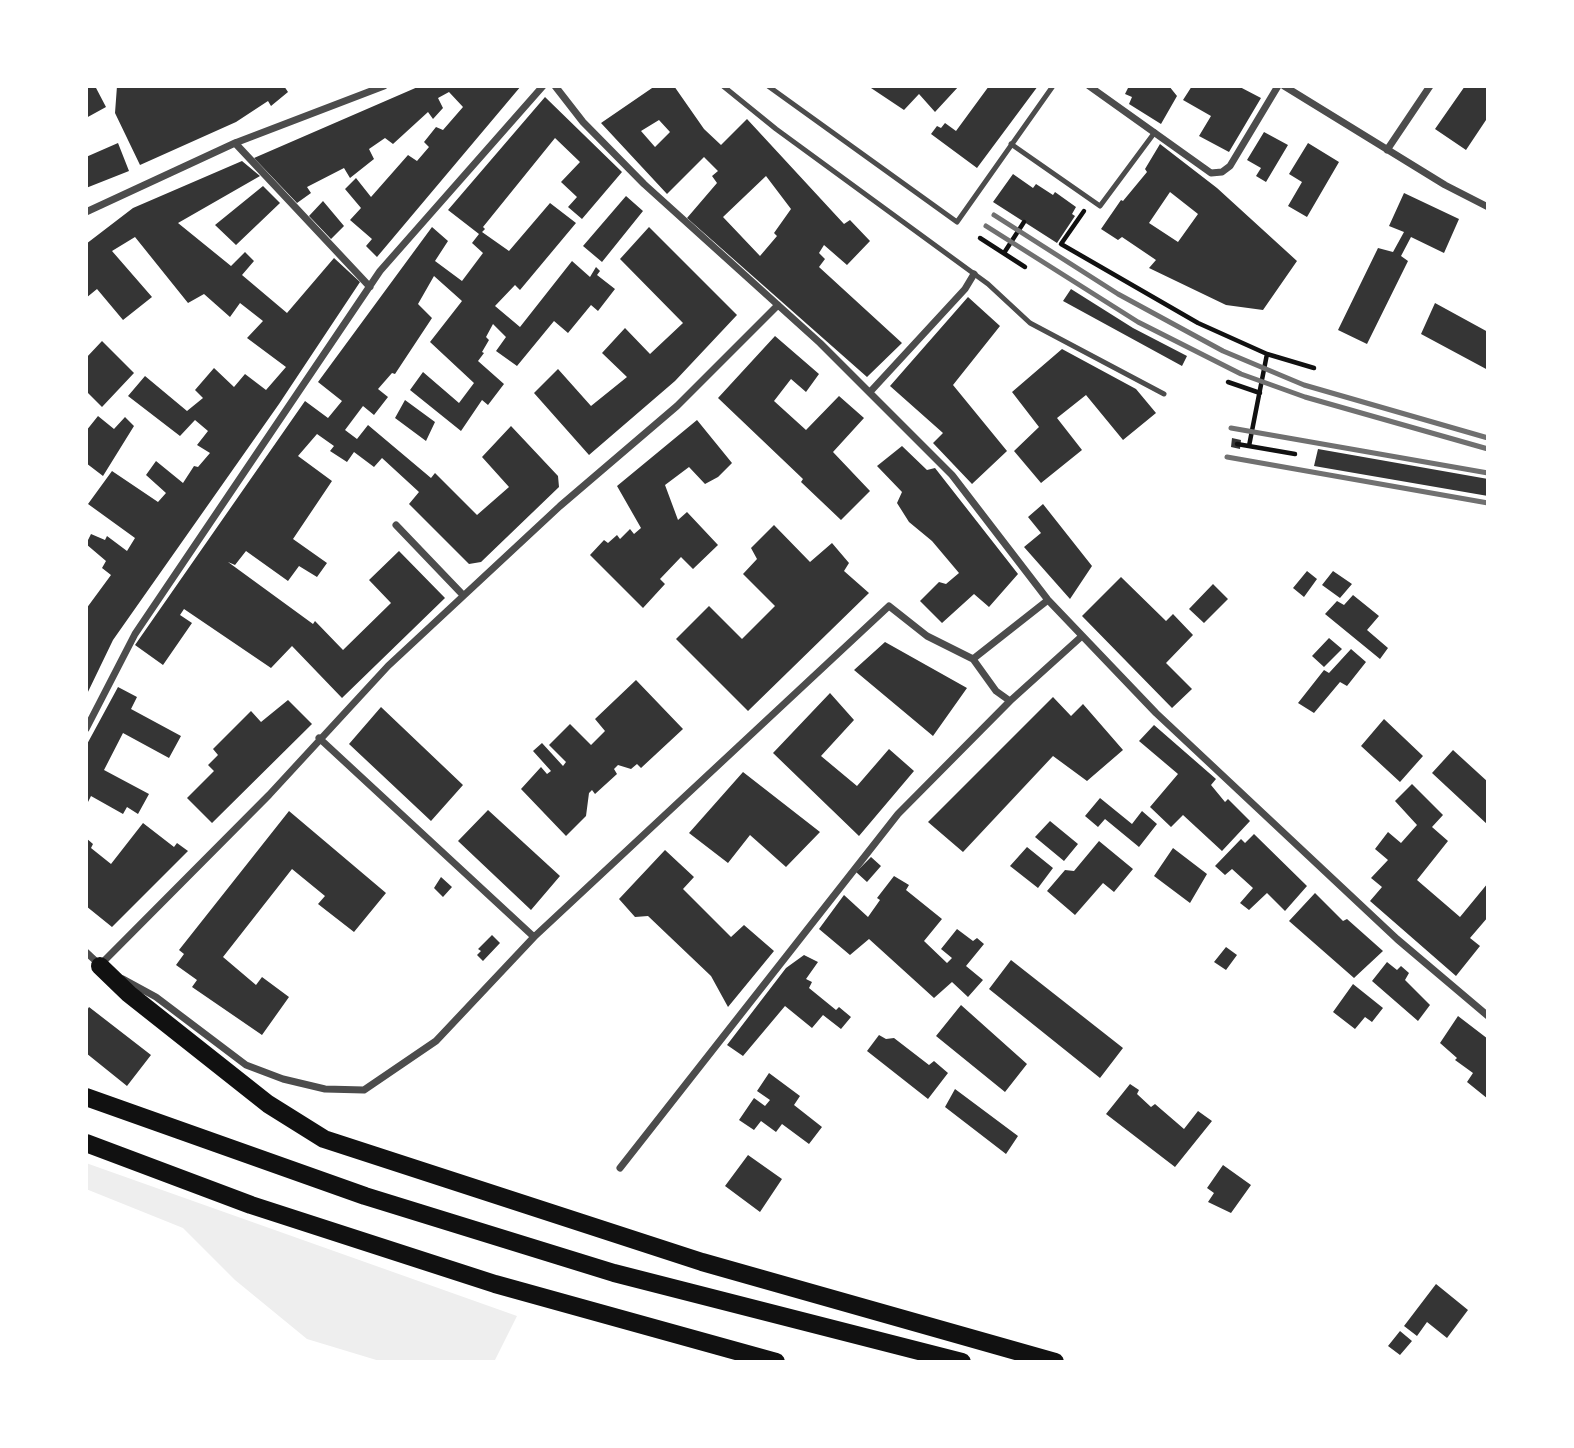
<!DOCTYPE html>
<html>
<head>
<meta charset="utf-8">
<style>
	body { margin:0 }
	#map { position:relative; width:1574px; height:1448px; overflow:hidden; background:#fff; font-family:Overpass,sans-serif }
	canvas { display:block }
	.frame { position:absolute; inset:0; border:88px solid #fff; pointer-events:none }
</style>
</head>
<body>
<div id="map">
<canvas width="1574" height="1448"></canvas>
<div class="frame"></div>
</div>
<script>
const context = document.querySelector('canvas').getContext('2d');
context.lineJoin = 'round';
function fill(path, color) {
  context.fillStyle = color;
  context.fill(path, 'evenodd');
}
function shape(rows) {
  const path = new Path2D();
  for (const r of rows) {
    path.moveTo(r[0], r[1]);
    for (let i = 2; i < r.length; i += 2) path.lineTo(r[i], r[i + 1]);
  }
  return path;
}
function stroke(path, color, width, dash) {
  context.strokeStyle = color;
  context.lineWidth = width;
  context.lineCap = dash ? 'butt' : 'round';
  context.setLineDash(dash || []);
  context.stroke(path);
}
const green = shape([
	[86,1163,517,1316,494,1362,383,1362,307,1339,235,1280,183,1228,86,1189]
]);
const building = shape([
	[86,86,95,86,106,107,86,118],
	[117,86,284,86,288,92,271,106,268,101,236,122,140,165,115,113],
	[420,86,521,86,377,257,366,246,372,239,350,220,361,208,345,189,356,178,371,197,408,155,417,161,429,147,424,142,436,127,443,130,463,107,449,92,438,98,443,108,433,119,428,112,393,144,385,138,369,149,374,159,350,178,344,168,307,187,311,193,297,203,254,158],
	[655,86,674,86,704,129,721,145,747,119,844,224,850,220,870,241,847,265,824,245,819,253,825,259,819,267,902,343,867,377,687,218,717,183,712,176,718,171,704,157,667,194,601,123],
	[659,120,670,132,655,147,641,131],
	[766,176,791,209,774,233,777,236,760,256,723,217],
	[868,86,959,86,935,112,919,94,904,110],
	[989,86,1038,86,977,168,931,134,937,126,941,128,945,123,956,131],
	[1129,86,1169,86,1177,96,1161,124,1129,104,1132,97,1125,94],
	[1192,86,1238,86,1261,98,1229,152,1199,136,1211,116,1183,100],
	[1465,86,1488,86,1488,117,1466,150,1435,129],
	[545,97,622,172,582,219,568,207,577,197,561,182,580,162,555,138,483,227,485,229,482,232,509,251,550,203,576,223,520,290,515,285,495,306,520,327,572,261,590,277,596,267,600,271,597,275,615,289,598,311,591,305,568,333,554,321,517,366,496,351,506,337,493,324,486,337,489,340,482,352,484,353,478,361,504,384,488,405,482,400,461,431,410,390,423,372,459,403,474,383,430,342,462,301,434,276,418,304,432,318,395,374,392,373,378,389,388,397,374,415,363,406,345,430,357,439,368,425,431,478,435,473,477,515,509,487,482,457,511,426,558,476,559,487,481,562,469,564,409,504,419,492,382,458,374,467,354,452,347,462,330,451,334,446,317,434,298,456,332,481,293,539,327,563,317,577,299,566,288,581,246,551,235,565,228,562,313,624,315,621,343,650,391,603,369,580,399,551,445,598,342,698,292,646,271,668,184,609,180,615,192,623,163,665,135,645,305,401,328,418,342,401,318,382,432,227,448,241,435,261,462,281,483,253,472,243,479,234,448,210],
	[1264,132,1288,145,1266,182,1256,176,1261,168,1247,160],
	[118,143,129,171,86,188,86,157],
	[1308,143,1339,162,1307,217,1288,206,1302,182,1289,174],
	[1160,144,1217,188,1297,261,1263,310,1226,305,1149,268,1156,260,1122,237,1118,240,1101,229,1121,200,1123,201,1147,172,1145,169],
	[1170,192,1198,214,1178,242,1149,223],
	[242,161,260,176,178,223,231,266,245,252,254,261,242,275,287,313,334,258,360,282,279,404,113,640,86,696,86,609,111,575,102,568,106,561,86,544,91,534,105,540,107,536,127,551,135,538,88,504,112,471,158,502,166,493,146,475,156,461,183,483,194,466,198,467,210,453,197,445,208,431,195,420,180,436,128,396,145,376,187,411,203,398,195,390,214,368,234,387,245,374,266,390,286,367,247,338,263,321,240,303,230,317,204,294,188,303,135,237,112,251,152,297,123,320,97,289,86,298,86,244,133,208],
	[1013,174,1033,188,1036,184,1053,195,1055,192,1076,207,1072,214,1075,216,1057,243,993,202],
	[263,186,280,203,236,245,215,225],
	[1404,193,1459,219,1444,253,1411,237,1401,256,1408,261,1367,344,1338,330,1378,248,1393,252,1404,232,1389,226],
	[626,196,643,211,602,262,583,246],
	[323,201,344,226,331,239,309,216],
	[649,227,737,315,675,381,589,455,534,393,558,369,591,406,627,377,602,353,625,328,650,354,683,323,620,259],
	[1071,289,1133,328,1187,356,1182,366,1063,301],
	[968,297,1000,326,953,385,1007,451,972,484,933,443,943,433,890,386],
	[1435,303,1488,332,1488,370,1421,334],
	[775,336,819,374,806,392,791,379,774,401,806,430,839,396,864,418,833,452,870,491,841,520,801,482,803,479,718,398],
	[102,341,134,373,102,407,86,391,86,358],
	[1062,349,1136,389,1156,413,1123,440,1086,395,1057,418,1082,450,1041,483,1014,451,1039,427,1012,392],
	[405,400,435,422,426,441,395,418],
	[98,416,114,429,125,417,134,426,103,476,86,463,86,431],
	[697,420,732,463,718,477,705,484,689,467,665,485,678,520,687,512,718,545,693,569,681,557,660,579,665,584,643,608,590,555,604,540,608,543,617,535,620,539,630,529,634,534,641,528,617,486],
	[1232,438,1241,440,1240,449,1231,447],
	[902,446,927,470,935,468,1018,574,989,607,974,594,942,623,920,601,939,582,946,584,959,573,932,541,909,522,897,503,902,492,877,466],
	[1318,449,1488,479,1488,496,1314,466],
	[1043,504,1092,566,1070,599,1024,547,1041,533,1028,517],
	[774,525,810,562,832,543,849,563,844,571,869,593,748,711,676,639,709,606,742,639,775,606,743,574,757,559,751,548],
	[1307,571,1317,579,1304,597,1293,588],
	[1333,571,1352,584,1340,598,1322,585],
	[1121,577,1166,621,1173,614,1193,635,1166,663,1192,689,1172,708,1082,616],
	[1213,584,1228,599,1204,623,1189,609],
	[1353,595,1379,616,1367,630,1388,648,1380,659,1325,614,1337,601,1344,605],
	[1329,638,1342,649,1324,667,1312,656],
	[885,642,967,688,933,736,854,670],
	[1351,649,1366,662,1347,686,1340,682,1314,713,1298,703,1324,670,1329,673],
	[636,680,683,729,641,768,637,764,631,769,618,765,614,769,617,774,595,794,592,790,589,793,586,816,566,836,521,789,541,767,547,774,551,771,533,751,542,743,563,766,566,762,549,745,570,724,591,745,605,731,595,719],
	[118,687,137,697,131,709,181,736,169,758,123,733,104,770,149,794,138,814,127,807,123,814,91,796,86,806,86,746],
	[830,693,854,720,821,756,857,786,889,749,914,771,859,836,773,753],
	[1053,697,1071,716,1083,704,1123,750,1087,781,1053,756,963,852,928,822],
	[288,700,312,724,212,823,187,798,214,771,208,765,218,755,213,749,251,711,261,722],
	[381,707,463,785,431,821,349,744],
	[1384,719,1423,756,1400,782,1361,746],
	[1154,725,1216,779,1211,785,1225,802,1228,799,1250,821,1222,851,1183,815,1171,827,1150,807,1178,774,1139,741],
	[1453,750,1488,782,1488,825,1432,773],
	[743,772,820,832,786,867,750,835,728,863,689,833],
	[1412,784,1443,815,1432,827,1448,841,1417,880,1460,917,1488,883,1488,917,1470,938,1480,946,1456,976,1370,901,1382,887,1371,878,1388,860,1375,849,1388,832,1401,843,1417,825,1395,801],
	[1100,798,1132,824,1142,811,1157,824,1139,847,1105,819,1098,827,1085,816],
	[488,810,560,876,531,910,458,841],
	[289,811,386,893,354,932,318,904,325,896,292,869,223,957,256,985,262,977,289,997,262,1035,192,987,197,980,176,965,184,954,179,950],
	[1050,821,1078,844,1064,861,1035,837],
	[143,823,174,847,177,843,188,851,112,927,86,906,86,838,93,844,91,848,111,864],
	[1254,834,1307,886,1285,911,1267,893,1249,910,1240,903,1253,888,1232,869,1225,875,1215,866,1241,839,1245,843],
	[1099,841,1133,869,1114,892,1103,883,1075,915,1047,891,1065,870,1074,871],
	[1027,847,1053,868,1038,888,1010,866],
	[1173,848,1207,874,1190,903,1154,876],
	[665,850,694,877,683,889,731,937,744,925,774,951,728,1007,711,976,648,916,635,917,619,899],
	[871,857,881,866,867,882,856,872],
	[894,876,909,885,906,890,942,919,924,941,947,963,952,958,941,949,957,929,973,941,977,938,984,944,966,966,983,980,968,997,952,982,934,998,869,939,850,955,819,929,844,895,868,917,880,900,877,898],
	[441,877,452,887,443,897,434,888],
	[1315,893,1343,921,1347,919,1383,951,1354,978,1289,921],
	[492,935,500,943,483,961,477,955,481,951,478,949],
	[1226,947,1237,955,1226,970,1214,962],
	[804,955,818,962,806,979,812,982,809,988,836,1010,839,1007,851,1017,841,1029,823,1015,812,1028,785,1006,743,1056,727,1045,786,968],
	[1011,960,1123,1048,1100,1078,989,989],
	[1387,962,1397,970,1401,966,1409,973,1405,980,1430,1005,1418,1021,1372,981],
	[1353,984,1383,1008,1372,1022,1365,1017,1355,1029,1333,1012],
	[961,1005,1027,1064,1005,1092,936,1036],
	[89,1007,151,1055,127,1086,86,1053,86,1012],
	[1458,1016,1488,1039,1488,1099,1467,1082,1473,1073,1455,1060,1457,1058,1440,1043],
	[879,1035,886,1039,894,1038,929,1065,934,1061,948,1073,928,1099,867,1051],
	[769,1073,800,1096,794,1105,822,1127,809,1144,782,1124,776,1132,761,1121,754,1130,739,1120,754,1098,765,1106,770,1100,757,1091],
	[1130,1084,1139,1090,1137,1094,1151,1107,1155,1104,1184,1129,1198,1111,1212,1121,1175,1167,1106,1114],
	[955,1089,1018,1136,1006,1154,945,1107],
	[748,1155,782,1179,760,1212,725,1186],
	[1223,1165,1251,1185,1231,1213,1208,1202,1214,1193,1207,1188],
	[1436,1284,1468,1310,1447,1338,1427,1322,1417,1336,1404,1326],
	[1400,1331,1412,1341,1400,1355,1388,1346]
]);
const path = shape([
	[1084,211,1061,244,1198,323,1267,354,1314,368],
	[980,238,1025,267],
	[1004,253,1024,222],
	[1228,382,1260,393],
	[1237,444,1295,454],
	[1249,446,1267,354]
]);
const service = shape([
	[723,86,776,129,988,284,1030,323,1164,394],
	[768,86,957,222,1053,86],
	[1011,144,1100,206,1155,132]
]);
const minor = shape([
	[555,86,583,122,644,184,820,343,952,475,1048,600,1156,713,1397,939,1488,1016],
	[1089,86,1211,173,1222,172,1230,166,1278,86],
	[1284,86,1445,185,1488,207],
	[235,143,370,287],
	[1387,150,1430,86],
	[86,212,235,143,384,86],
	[870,392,965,289,974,274],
	[396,525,463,595],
	[1048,600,973,659,996,691,1010,701,1082,636],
	[86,729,135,634,380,271,543,86],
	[319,738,534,937],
	[86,952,101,966],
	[100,965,269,795,388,666,560,506,677,406,778,305],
	[123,979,156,997,246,1065,283,1079,325,1089,364,1090,436,1041,534,937,889,606,927,636,973,659],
	[620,1168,898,814,1010,701]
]);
const motorway = shape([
	[100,966,129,994,268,1104,324,1139,702,1262,1055,1362],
	[86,1097,365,1196,614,1273,962,1362],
	[86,1143,251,1205,495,1284,776,1362]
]);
const rail = shape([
	[994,215,1118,294,1223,351,1304,385,1488,438],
	[986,226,1138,322,1241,374,1305,397,1488,449],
	[1231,428,1488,473],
	[1227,457,1488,503]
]);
fill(green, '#eee');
fill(building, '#353535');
stroke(path, '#111', 4.5);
stroke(service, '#4c4c4c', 5);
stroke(minor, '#4c4c4c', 7);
stroke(motorway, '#111', 18);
stroke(rail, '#707070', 5);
</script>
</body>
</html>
